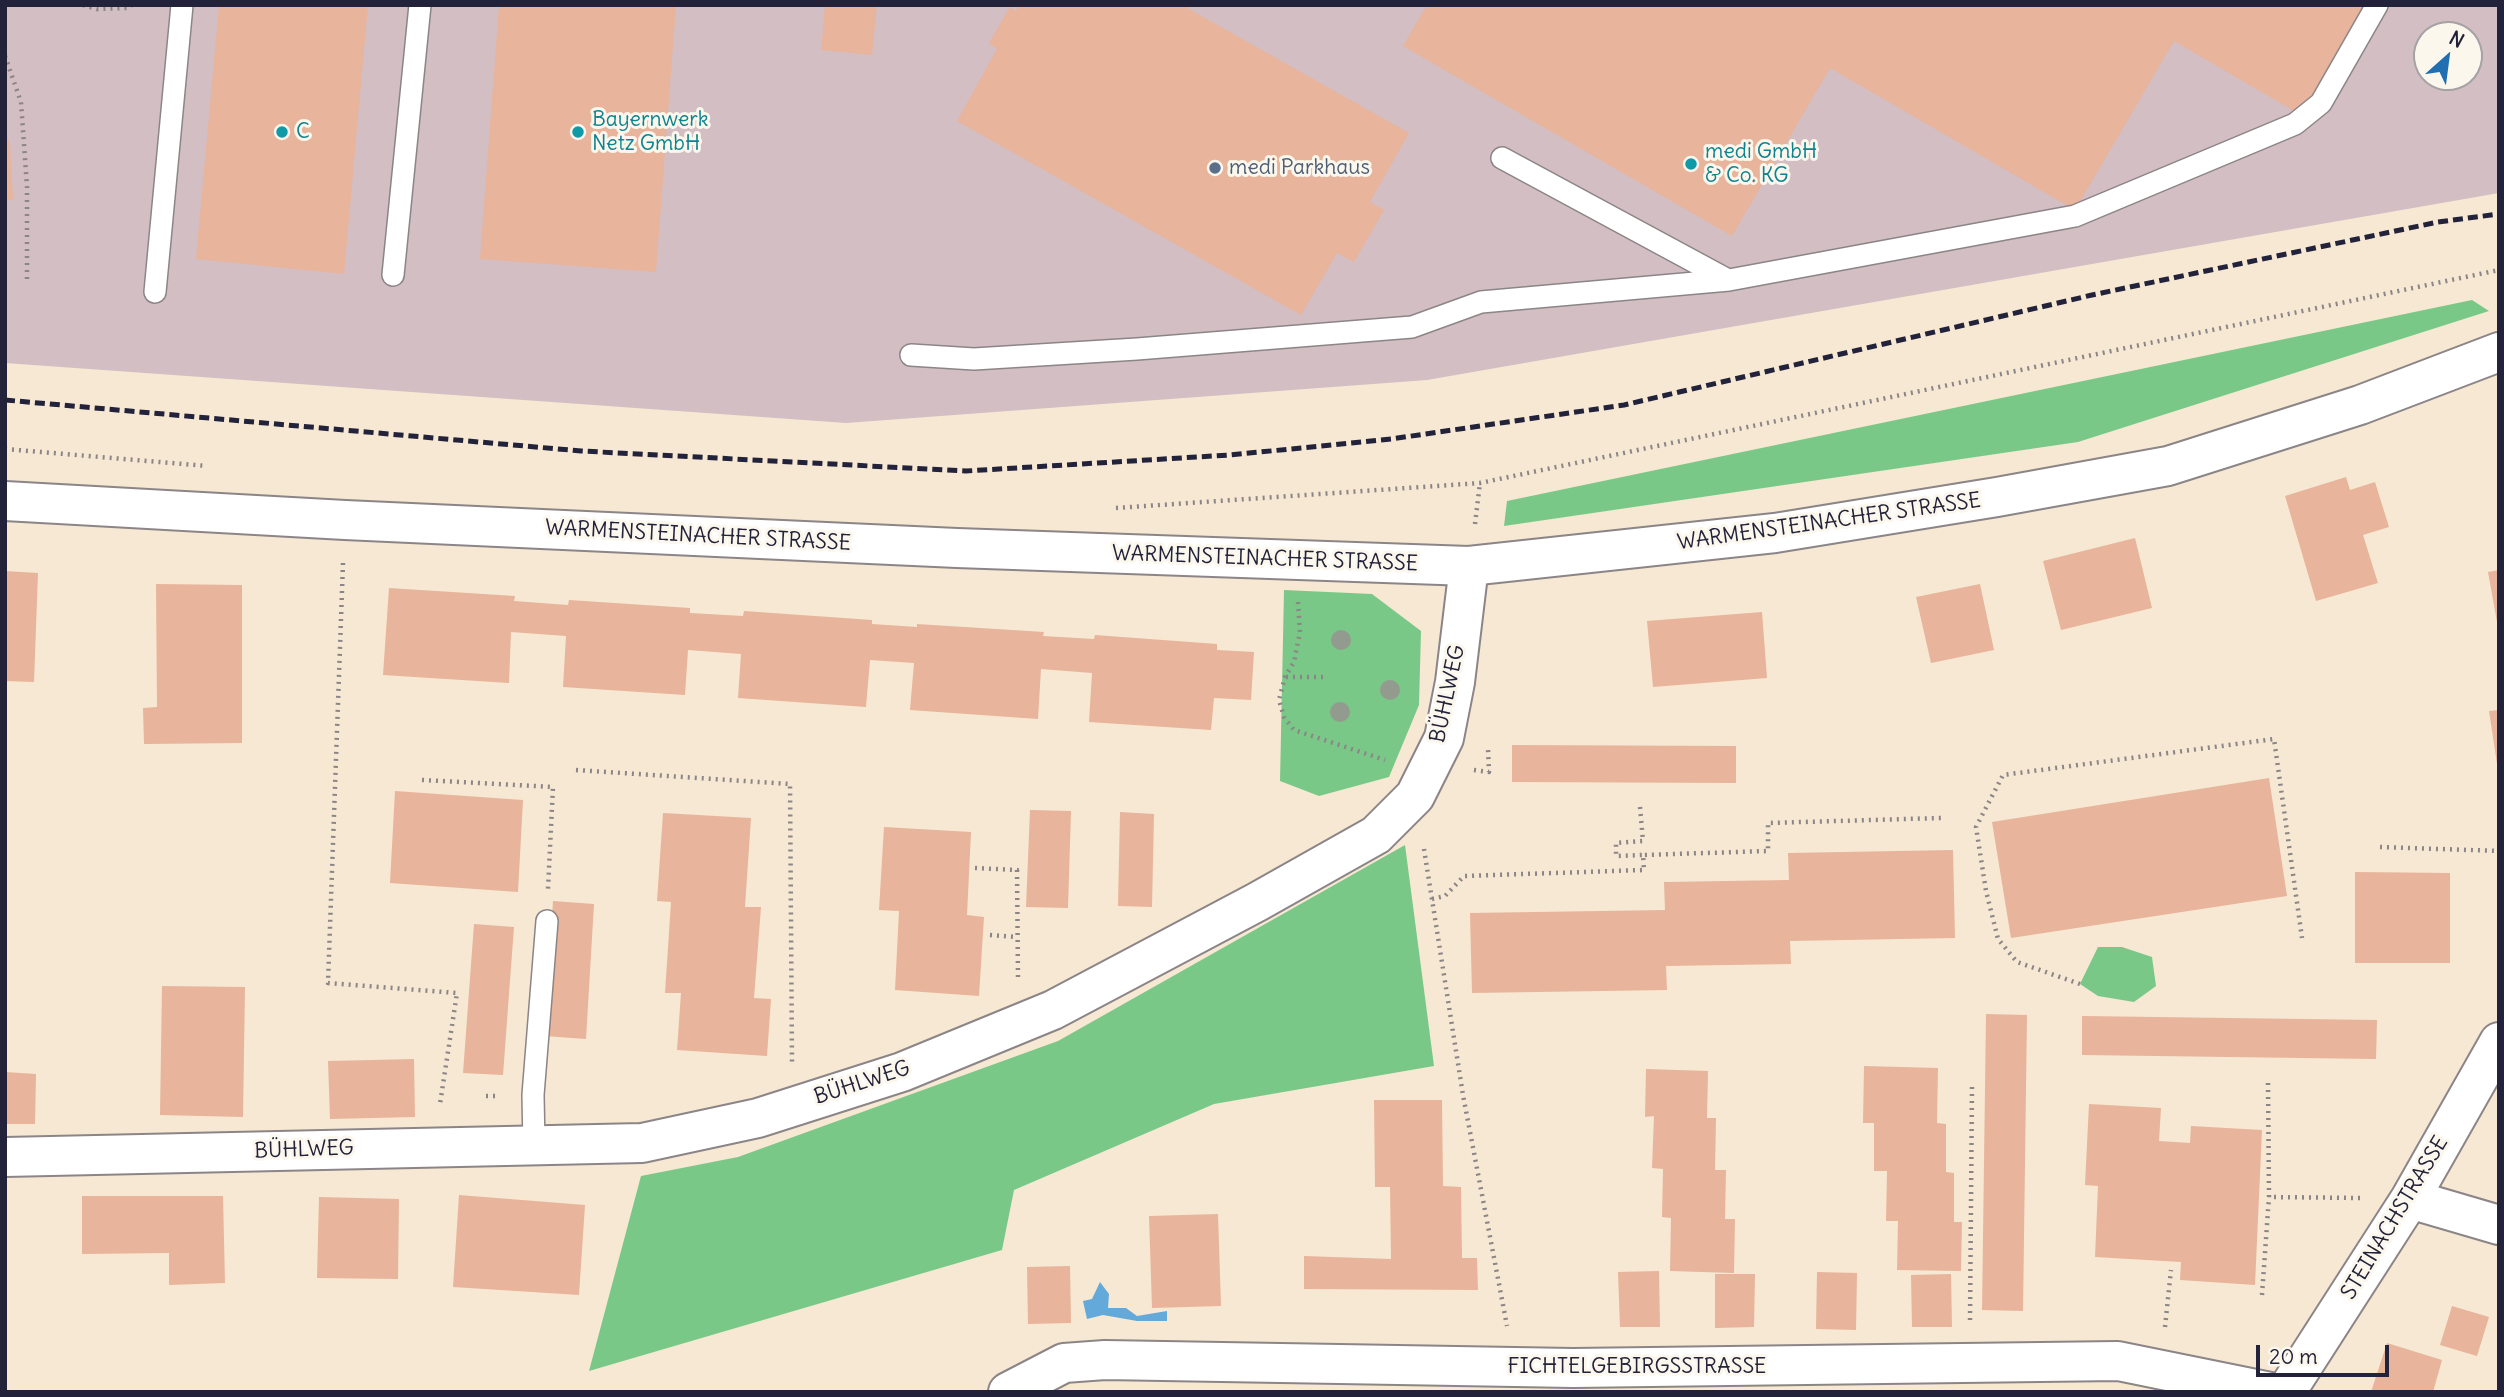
<!DOCTYPE html>
<html>
<head>
<meta charset="utf-8">
<style>
	body { margin:0 }
	#map { position:relative; width:2504px; height:1397px; overflow:hidden; background:#f6e8d3; font-family:Delius,sans-serif }
	canvas { display:block }
	.frame { position:absolute; inset:0; border:7px solid #22223b; pointer-events:none }
	.north { position:absolute; left:2413px; top:21px; width:70px; height:70px; box-sizing:border-box; background:#fbf7ec; border:2px solid #a4a2a5; border-radius:50%; rotate:28deg; font-size:19px; font-weight:700; line-height:28px; text-align:center; color:#22223b }
	.north::after { content:''; display:block; margin:auto; width:24px; height:32px; background:#1f6fb2; clip-path:polygon(50% 0,100% 100%,50% 72%,0 100%) }
	.scale { position:absolute; left:2256px; top:1345px; width:133px; height:32px; box-sizing:border-box; border:4px solid #22223b; border-top:0; padding-left:9px; font-size:21px; line-height:24px; white-space:nowrap; color:#22223b; -webkit-text-stroke:5px #fbf7ec; paint-order:stroke }
</style>
</head>
<body>
<div id="map">
<canvas width="2504" height="1397"></canvas>
<div class="frame"></div>
<div class="north">N</div>
<div class="scale">20 m</div>
</div>
<script>
const context = document.querySelector('canvas').getContext('2d');
context.lineJoin = 'round';
function fill(path, color) {
  context.fillStyle = color;
  context.fill(path, 'evenodd');
}
function shape(rows) {
  const path = new Path2D();
  for (const r of rows) {
    path.moveTo(r[0], r[1]);
    for (let i = 2; i < r.length; i += 2) path.lineTo(r[i], r[i + 1]);
  }
  return path;
}
function stroke(path, color, width, dash) {
  context.strokeStyle = color;
  context.lineWidth = width;
  context.lineCap = dash ? 'butt' : 'round';
  context.setLineDash(dash || []);
  context.stroke(path);
}
function write(font, color, halo, rows, align = 'center') {
  context.font = font + ' Delius,sans-serif';
  context.lineWidth = 6;
  context.setLineDash([]);
  context.textBaseline = 'middle';
  context.strokeStyle = halo;
  context.fillStyle = color;
  for (const [text, x, y, turn = 0] of rows) {
    context.save();
    context.translate(x, y);
    context.rotate((+turn || 0) * Math.PI / 180);
    context.textAlign = isNaN(turn) ? turn : align;
    if (halo) context.strokeText(text, 0, 0);
    context.fillText(text, 0, 0);
    context.restore();
  }
}
const industrial = shape([
	[5,5,2499,5,2499,193,1427,380,846,423,5,363],
	[2427,35,2469,35,2469,77,2427,77]
]);
const green = shape([
	[2472,300,2489,311,2078,442,1504,526,1507,501],
	[1284,590,1372,594,1421,631,1419,705,1389,777,1319,796,1280,781],
	[1405,845,1434,1066,1214,1104,1014,1190,1002,1250,589,1371,641,1176,738,1157,1058,1041],
	[2098,947,2122,947,2152,957,2156,986,2134,1002,2098,996,2080,984]
]);
const water = shape([
	[1100,1282,1109,1294,1108,1308,1126,1308,1137,1316,1167,1311,1167,1321,1137,1321,1103,1315,1087,1319,1083,1301,1092,1299]
]);
const building = shape([
	[219,5,368,5,344,274,196,259],
	[499,5,676,5,656,272,480,259],
	[825,5,877,5,872,55,821,50],
	[1020,5,1182,5,1409,133,1370,202,1384,210,1354,262,1337,253,1301,315,957,121,997,49,989,43,1010,7,1016,11],
	[1427,5,2364,5,2301,115,2174,41,2075,210,1830,68,1732,236,1403,46],
	[5,130,10,144,13,200,5,200],
	[2346,477,2350,490,2375,482,2389,527,2363,535,2378,583,2316,601,2285,496],
	[2135,538,2152,608,2061,630,2043,561],
	[2499,570,2499,621,2497,622,2488,572],
	[5,571,38,573,34,682,5,681],
	[156,584,242,585,242,743,144,744,143,708,157,707],
	[1980,584,1994,650,1931,663,1916,597],
	[389,588,515,596,514,601,568,605,569,600,690,608,690,613,743,616,744,611,872,620,872,624,917,627,917,624,1044,632,1043,636,1094,639,1095,635,1217,644,1217,650,1254,652,1251,700,1214,698,1211,730,1089,722,1092,673,1041,669,1038,719,910,710,914,663,870,660,866,707,738,698,741,654,688,650,685,695,563,687,566,636,511,632,509,683,383,675],
	[1762,612,1767,678,1653,687,1647,621],
	[2499,710,2499,763,2497,764,2489,711],
	[1512,745,1736,746,1736,783,1512,782],
	[2269,778,2287,896,2011,938,1992,822],
	[395,791,523,800,518,892,390,883],
	[1030,810,1071,811,1068,908,1026,907],
	[1120,812,1154,814,1152,907,1118,906],
	[663,813,751,818,745,907,761,907,754,998,771,999,767,1056,677,1050,681,993,665,993,671,902,657,901],
	[884,827,971,832,967,915,984,917,979,996,895,990,899,911,879,910],
	[1953,850,1955,938,1790,941,1791,964,1666,966,1667,990,1472,993,1470,913,1665,910,1664,882,1789,880,1788,853],
	[2355,872,2450,873,2450,963,2355,963],
	[553,901,594,904,586,1039,545,1036],
	[474,924,514,927,503,1075,463,1073],
	[162,986,245,987,243,1117,160,1115],
	[1986,1014,2027,1015,2023,1311,1982,1310],
	[2082,1016,2377,1020,2376,1059,2082,1055],
	[414,1059,415,1117,330,1119,328,1061],
	[1864,1066,1938,1068,1937,1123,1946,1124,1946,1172,1954,1173,1954,1222,1962,1222,1961,1271,1897,1270,1898,1221,1886,1221,1887,1171,1874,1171,1874,1123,1863,1123],
	[1646,1069,1708,1071,1707,1118,1716,1118,1715,1170,1726,1170,1725,1219,1735,1219,1734,1273,1670,1271,1671,1218,1662,1217,1663,1169,1652,1168,1654,1116,1645,1117],
	[5,1072,36,1074,35,1124,5,1124],
	[1374,1100,1442,1100,1443,1186,1461,1187,1462,1258,1477,1258,1478,1290,1304,1289,1304,1256,1391,1259,1390,1187,1375,1187],
	[2089,1104,2161,1108,2159,1141,2190,1143,2191,1126,2262,1130,2255,1285,2180,1280,2181,1262,2095,1257,2098,1186,2085,1185],
	[459,1195,585,1205,579,1295,453,1287],
	[82,1196,223,1196,225,1283,169,1285,169,1253,82,1254],
	[319,1197,399,1199,398,1279,317,1278],
	[1218,1214,1221,1306,1152,1308,1149,1216],
	[1070,1266,1071,1323,1028,1324,1027,1267],
	[1659,1271,1660,1327,1620,1327,1618,1272],
	[1817,1272,1857,1273,1856,1330,1816,1329],
	[1715,1274,1755,1274,1754,1327,1715,1328],
	[1951,1274,1952,1327,1912,1327,1911,1275],
	[2452,1306,2489,1317,2477,1356,2440,1345],
	[2387,1343,2442,1360,2433,1392,2371,1392]
]);
const path = shape([
	[83,5,97,9,128,8,132,5],
	[5,56,21,102,27,187,27,284],
	[5,449,207,466],
	[1116,508,1480,483,2499,270],
	[1475,524,1480,483],
	[343,563,328,983,457,993,440,1104],
	[1298,602,1300,632,1294,662,1285,677,1279,700,1284,717,1294,730,1385,760],
	[1286,677,1325,677],
	[576,770,790,784,792,1062],
	[1474,770,1489,772,1488,749],
	[422,780,553,787,548,889],
	[1640,807,1643,841,1616,843,1616,856,1643,855],
	[2380,847,2499,851],
	[1424,849,1463,1095,1507,1326],
	[975,868,1017,870,1018,978],
	[1432,899,1445,896,1464,876,1644,870,1643,855,1768,851,1768,823,1941,818],
	[990,935,1017,937],
	[2080,984,2017,962,1998,939,1986,891,1976,827,2003,775,2274,739,2302,938],
	[2268,1083,2269,1197,2360,1198],
	[486,1096,500,1096],
	[2262,1295,2269,1197],
	[1970,1320,1972,1085],
	[2165,1327,2171,1270]
]);
const lane = shape([
	[1502,158,1728,280],
	[393,275,420,5],
	[155,292,182,5],
	[911,355,974,359,1137,349,1412,327,1481,302,1729,280,2075,216,2295,124,2321,103,2377,5],
	[534,1146,533,1095,547,921]
]);
const street = shape([
	[5,1157,642,1143,758,1118,902,1072,1053,1010,1257,902,1376,835,1415,796,1444,738,1455,682,1469,566],
	[2410,1199,2499,1225],
	[1008,1392,1064,1363,1105,1360,1573,1368,2118,1361,2271,1392],
	[2286,1392,2410,1199,2499,1042]
]);
const secondary = shape([
	[5,501,345,520,957,548,1469,566,1775,533,1997,497,2168,466,2360,405,2499,352]
]);
const rail = shape([
	[5,400,581,451,966,471,1230,455,1391,439,1624,405,2092,295,2438,222,2499,214]
]);
const trees = [
	[1341,640],
	[1390,690],
	[1340,712]
];
const markers = [
	[282,132,7,"#0f9aa8"],
	[578,132,7,"#0f9aa8"],
	[1691,164,7,"#0f9aa8"],
	[1215,168,7,"#5c6f8a"]
];
const cultureNames = [
	["Bayernwerk",592,120],
	["Netz GmbH",592,144],
	["C",296,132],
	["medi GmbH",1705,152],
	["& Co. KG",1705,176]
];
const serviceNames = [
	["medi Parkhaus",1229,168]
];
const streetNames = [
	["WARMENSTEINACHER STRASSE",1829,522,-8],
	["WARMENSTEINACHER STRASSE",698,536,3],
	["WARMENSTEINACHER STRASSE",1265,559,2],
	["BÜHLWEG",1448,694,-78],
	["BÜHLWEG",862,1083,-18],
	["BÜHLWEG",304,1150,-2],
	["STEINACHSTRASSE",2395,1218,-59],
	["FICHTELGEBIRGSSTRASSE",1637,1367]
];
fill(industrial, '#d2bec3');
fill(green, '#7ac887');
fill(water, '#63aada');
fill(building, '#e8b49b');
stroke(lane, '#8c8587', 24);
stroke(street, '#8c8587', 42);
stroke(secondary, '#8c8587', 42);
stroke(path, '#8c8587', 4.5, [2, 5]);
stroke(lane, '#fff', 21);
stroke(street, '#fff', 38);
stroke(secondary, '#fff', 38);
stroke(rail, '#22223b', 5, [10, 5]);
context.fillStyle = '#929b8e';
for (const [x, y] of trees) {
  context.beginPath();
  context.arc(x, y, 10, 0, 2 * Math.PI);
  context.fill();
}
for (const [x, y, r, color] of markers) {
  const dot = new Path2D();
  dot.arc(x, y, r, 0, 2 * Math.PI);
  context.fillStyle = color;
  context.fill(dot);
  stroke(dot, '#fbf7ec', 2.5);
}
write('21px', '#0d838f', '#fbf7ec', cultureNames, 'left');
write('21px', '#4e5e75', '#fbf7ec', serviceNames, 'left');
write('21px', '#22223b', '#fbf7ec', streetNames);
</script>
</body>
</html>
